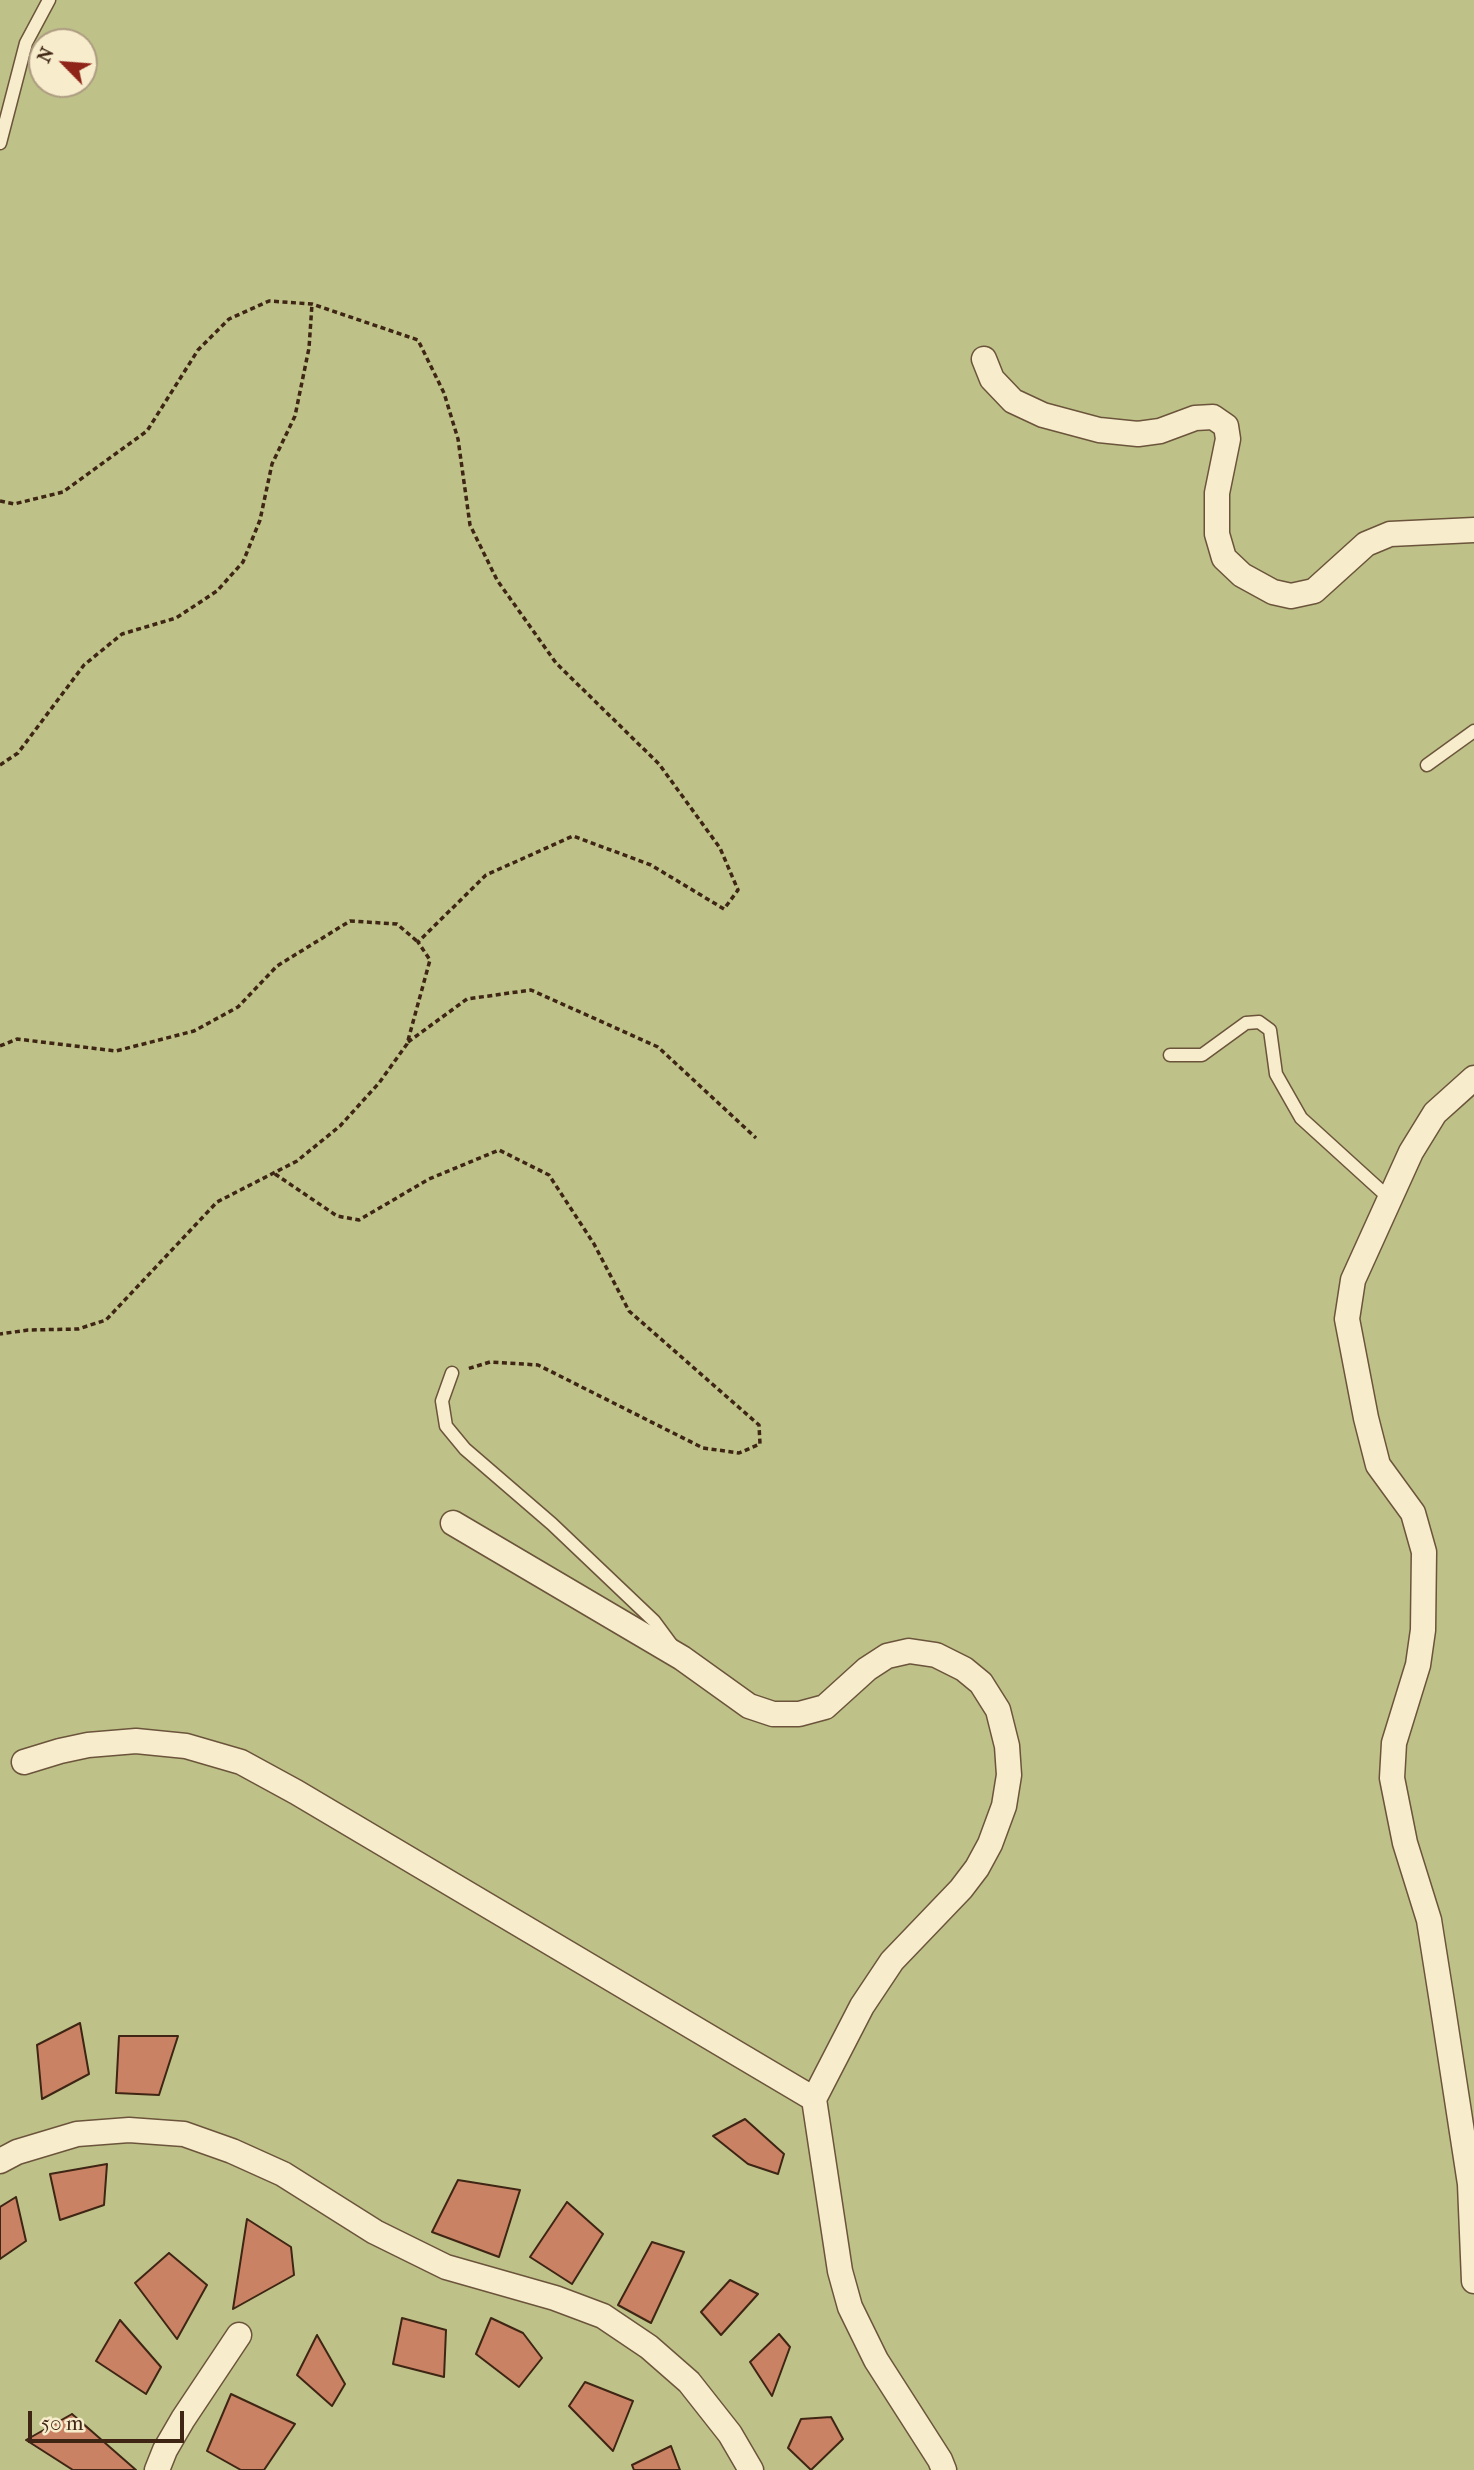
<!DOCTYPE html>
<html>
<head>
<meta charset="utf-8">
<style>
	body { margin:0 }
	#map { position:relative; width:1474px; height:2470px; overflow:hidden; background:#f2e2b0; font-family:"IM FELL French Canon",serif }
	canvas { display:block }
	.north { position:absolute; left:28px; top:28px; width:70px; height:70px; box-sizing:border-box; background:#f7eccc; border:2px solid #ad9c82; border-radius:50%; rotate:295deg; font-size:19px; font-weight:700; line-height:28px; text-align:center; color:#3e2514 }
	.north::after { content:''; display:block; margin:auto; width:24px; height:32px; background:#8f2418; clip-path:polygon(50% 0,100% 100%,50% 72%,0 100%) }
	.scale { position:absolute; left:28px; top:2411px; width:156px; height:32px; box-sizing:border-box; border:4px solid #3e2514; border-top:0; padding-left:9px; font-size:21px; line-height:24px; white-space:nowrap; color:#3e2514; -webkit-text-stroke:5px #f7eccc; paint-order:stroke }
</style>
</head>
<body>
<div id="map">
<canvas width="1474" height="2470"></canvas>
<div class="north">N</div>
<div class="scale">50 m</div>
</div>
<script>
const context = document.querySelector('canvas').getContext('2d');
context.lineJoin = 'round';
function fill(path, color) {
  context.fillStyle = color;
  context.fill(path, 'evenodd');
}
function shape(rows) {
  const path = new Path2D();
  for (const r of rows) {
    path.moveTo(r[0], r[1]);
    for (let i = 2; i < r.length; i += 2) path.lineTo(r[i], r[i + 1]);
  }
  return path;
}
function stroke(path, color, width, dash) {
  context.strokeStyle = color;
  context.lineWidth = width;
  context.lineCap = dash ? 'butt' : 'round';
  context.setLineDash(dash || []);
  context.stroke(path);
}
const green = shape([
	[0,0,1474,0,1474,2470,0,2470],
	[42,42,84,42,84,84,42,84]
]);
const building = shape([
	[80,2023,89,2074,42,2099,37,2045,80,2023],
	[119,2036,178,2036,159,2095,116,2093,119,2036],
	[745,2119,784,2154,778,2174,748,2164,713,2136,745,2119],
	[107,2164,104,2205,60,2220,50,2174,107,2164],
	[458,2180,520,2190,499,2257,432,2232,458,2180],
	[16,2197,26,2241,0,2259,0,2207,16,2197],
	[567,2202,603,2234,572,2284,530,2257,567,2202],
	[247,2219,291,2247,294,2275,233,2309,247,2219],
	[652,2242,684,2252,651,2323,618,2305,652,2242],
	[169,2253,207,2285,177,2339,135,2283,169,2253],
	[730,2280,758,2294,721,2335,701,2312,730,2280],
	[402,2318,446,2330,444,2377,393,2364,402,2318],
	[491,2318,523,2333,542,2358,519,2387,476,2354,491,2318],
	[120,2320,161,2367,146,2394,96,2361,120,2320],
	[779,2334,790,2347,772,2396,750,2362,779,2334],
	[317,2335,345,2384,332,2406,297,2375,317,2335],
	[585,2382,633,2401,613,2451,569,2406,585,2382],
	[231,2394,295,2424,264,2470,241,2470,207,2451,231,2394],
	[72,2414,136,2470,73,2470,26,2440,72,2414],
	[831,2417,843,2439,811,2470,788,2448,801,2419,831,2417],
	[671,2446,680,2470,634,2470,632,2465,671,2446]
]);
const path = shape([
	[0,501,14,504,63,492,147,431,198,350,229,319,269,301,312,304,418,340,444,393,458,439,470,525,497,580,556,663,659,764,720,848,738,890,724,909,651,865,573,836,486,875,418,942,430,960,407,1044,379,1083,340,1126,297,1161,217,1202,106,1320,78,1329,28,1330,0,1334],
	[0,765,18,753,84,665,122,634,176,618,217,591,243,562,260,520,272,464,295,416,309,348,312,304],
	[408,1042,467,999,531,990,658,1047,756,1138],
	[0,1046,17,1039,116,1051,194,1031,238,1007,277,966,350,921,397,924,418,942],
	[275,1174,337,1216,359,1220,429,1179,499,1150,549,1175,594,1244,629,1311,759,1425,760,1444,739,1453,703,1448,538,1365,490,1362,467,1369]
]);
const service = shape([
	[0,143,26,43,49,0],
	[1427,765,1474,731],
	[1170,1055,1202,1055,1246,1023,1259,1022,1270,1030,1276,1074,1301,1118,1389,1198],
	[452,1373,442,1401,446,1426,465,1449,552,1524,654,1621,671,1644]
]);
const minor = shape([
	[984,359,992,379,1013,401,1043,415,1099,430,1138,434,1160,431,1195,418,1213,417,1226,426,1228,439,1217,493,1217,534,1224,558,1242,575,1273,592,1291,596,1314,591,1366,544,1390,534,1474,530],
	[1474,1078,1435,1113,1411,1152,1353,1280,1347,1319,1366,1418,1378,1465,1413,1513,1424,1552,1423,1630,1418,1665,1394,1743,1392,1778,1405,1843,1429,1920,1442,2002,1470,2184,1474,2281],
	[453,1523,682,1658,749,1706,773,1714,799,1714,825,1707,867,1669,887,1656,909,1651,936,1655,964,1669,981,1683,998,1710,1007,1746,1009,1775,1004,1806,990,1844,977,1868,961,1889,892,1961,862,2006,814,2099,840,2271,850,2307,876,2360,940,2460,944,2470],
	[24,1762,60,1751,88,1745,136,1741,186,1746,241,1762,296,1792,814,2099],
	[0,2161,17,2152,77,2134,129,2130,184,2134,232,2151,283,2174,375,2232,446,2267,555,2298,603,2316,649,2347,689,2382,730,2434,751,2470],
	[157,2470,165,2450,183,2419,239,2335]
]);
fill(green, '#bec288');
fill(building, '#c98263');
stroke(building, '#3e2514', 2);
stroke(service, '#6b543b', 15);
stroke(minor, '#6b543b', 27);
stroke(path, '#3e2514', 3.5, [5, 3.5]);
stroke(service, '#f7eccc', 12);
stroke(minor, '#f7eccc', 24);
</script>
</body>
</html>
